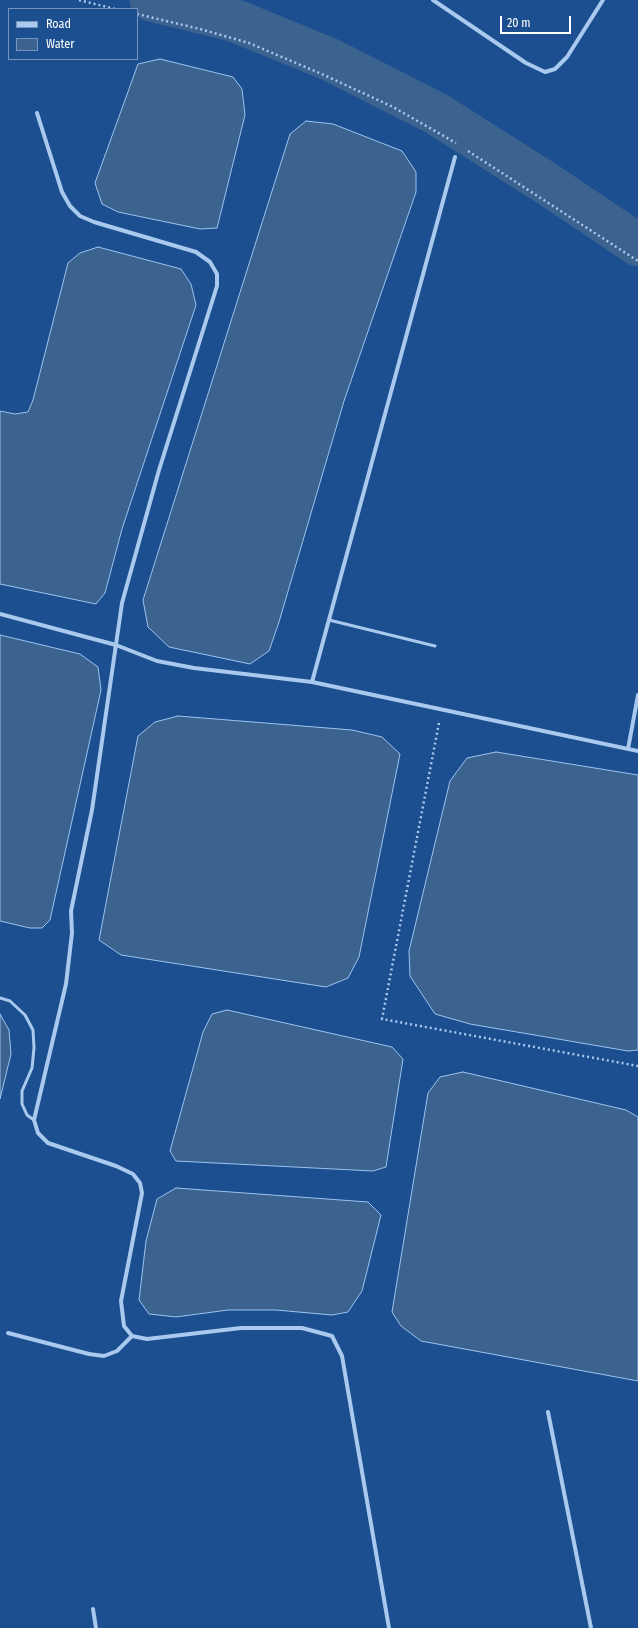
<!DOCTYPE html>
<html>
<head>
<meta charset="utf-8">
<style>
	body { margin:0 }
	#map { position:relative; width:638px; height:1628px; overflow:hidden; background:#1b4f8f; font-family:"Fira Sans Condensed",sans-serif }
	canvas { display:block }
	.legend { position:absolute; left:8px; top:8px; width:130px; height:52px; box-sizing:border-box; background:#1b4f8f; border:1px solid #7695bc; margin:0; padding:5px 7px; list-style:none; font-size:12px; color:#fff }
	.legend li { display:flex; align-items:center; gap:8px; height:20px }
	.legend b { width:20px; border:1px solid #7695bc }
	.scale { position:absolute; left:500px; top:16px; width:71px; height:18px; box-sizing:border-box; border:2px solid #fff; border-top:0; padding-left:5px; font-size:12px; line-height:14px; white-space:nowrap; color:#fff; -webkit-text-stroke:3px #1b4f8f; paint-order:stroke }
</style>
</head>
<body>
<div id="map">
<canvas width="638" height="1628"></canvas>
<ul class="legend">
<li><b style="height:5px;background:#a9c9ee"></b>Road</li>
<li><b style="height:11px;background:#3c6290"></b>Water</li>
</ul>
<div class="scale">20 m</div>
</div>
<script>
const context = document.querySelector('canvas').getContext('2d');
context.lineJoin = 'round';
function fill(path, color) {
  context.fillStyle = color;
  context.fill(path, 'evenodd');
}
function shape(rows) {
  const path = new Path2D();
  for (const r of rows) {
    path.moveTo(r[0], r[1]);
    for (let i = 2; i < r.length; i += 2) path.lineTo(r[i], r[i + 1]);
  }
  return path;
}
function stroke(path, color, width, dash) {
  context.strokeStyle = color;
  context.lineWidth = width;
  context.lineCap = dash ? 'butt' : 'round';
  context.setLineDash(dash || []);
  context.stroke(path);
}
const water = shape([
	[160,59,233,77,242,89,245,115,217,228,200,229,118,212,102,204,95,183,138,64,160,59],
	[306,121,333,124,402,151,416,172,416,192,344,401,279,622,269,651,250,664,169,647,148,627,143,600,290,134,306,121],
	[98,247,181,269,191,284,196,305,122,529,105,593,96,604,0,584,0,411,15,414,28,412,33,400,68,263,80,253,98,247],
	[0,635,80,654,98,667,101,690,50,920,42,928,30,928,0,921,0,635],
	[178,716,352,730,382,737,400,754,359,957,348,978,326,987,121,955,99,940,138,736,155,722,178,716],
	[496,752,638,775,638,1050,628,1051,470,1024,435,1014,410,976,409,951,450,781,467,758,496,752],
	[227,1010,392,1047,403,1059,386,1167,373,1171,176,1161,170,1151,203,1032,212,1014,227,1010],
	[0,1014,9,1030,11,1054,0,1099,0,1014],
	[463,1072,626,1110,638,1117,638,1381,421,1341,401,1326,392,1312,428,1093,440,1077,463,1072],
	[176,1188,368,1202,381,1215,362,1291,348,1312,332,1315,276,1310,228,1310,176,1317,149,1314,139,1300,146,1241,157,1199,176,1188]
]);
const river = shape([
	[151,0,236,21,331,60,437,114,549,185,638,245]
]);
const path = shape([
	[79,0,115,9],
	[137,14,200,29,249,43,324,75,393,107,456,143],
	[468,151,638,261],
	[439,723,382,1019,638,1066]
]);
const lane = shape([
	[329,620,435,646],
	[0,998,10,1001,25,1015,33,1030,34,1048,32,1068,22,1091,22,1104,27,1115,34,1120]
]);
const street = shape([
	[433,0,526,63,545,72,555,69,567,57,603,0],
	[37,113,62,192,70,206,80,216,94,222,196,252,210,262,217,274,217,286,159,470,122,603,92,810,71,911,72,933,66,984,34,1120,38,1133,48,1143,116,1166,133,1174,140,1183,142,1193,121,1301,124,1326,132,1336,147,1339,241,1328,302,1328,332,1336,342,1356,389,1628],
	[0,614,116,645,157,661,194,668,312,682,638,751],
	[312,682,455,157],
	[628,749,638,695],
	[8,1333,89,1354,104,1356,117,1351,132,1336],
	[548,1412,591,1628],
	[93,1609,96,1628]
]);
fill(water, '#3c6290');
stroke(water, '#9cc4f0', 1);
stroke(river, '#3c6290', 43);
stroke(path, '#a9c9ee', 2.5, [2, 3]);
stroke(lane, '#a9c9ee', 3);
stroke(street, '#a9c9ee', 4);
</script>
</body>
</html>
